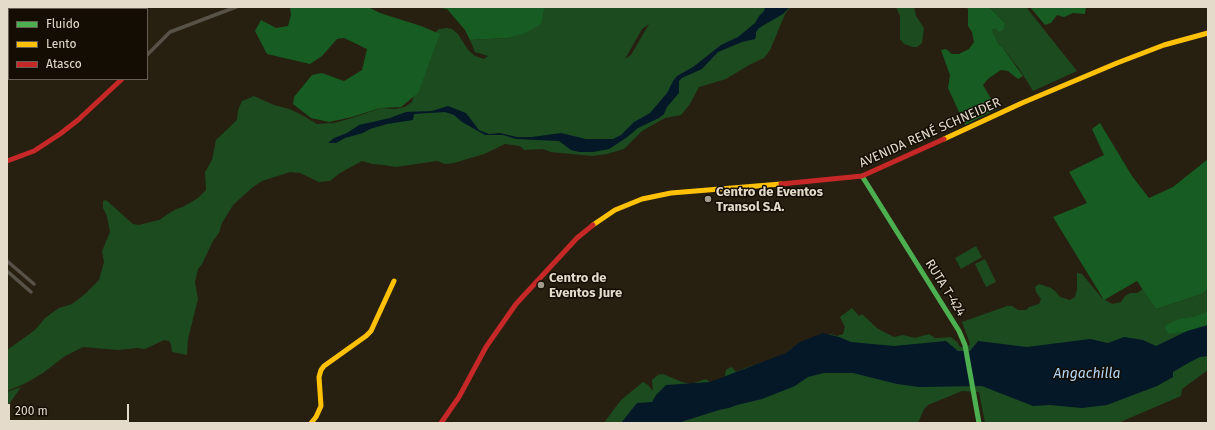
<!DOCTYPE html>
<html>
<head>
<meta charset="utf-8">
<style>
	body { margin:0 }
	#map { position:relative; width:1215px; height:430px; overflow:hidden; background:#272010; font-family:"Fira Sans",sans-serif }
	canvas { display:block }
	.frame { position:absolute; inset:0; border:8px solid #e4dbcb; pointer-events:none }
	.legend { position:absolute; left:8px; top:8px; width:140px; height:72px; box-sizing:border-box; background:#130d04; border:1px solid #675f54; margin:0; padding:5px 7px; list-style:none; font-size:12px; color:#e4dbcb }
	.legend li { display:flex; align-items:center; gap:8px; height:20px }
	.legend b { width:20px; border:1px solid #675f54 }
	.scale { position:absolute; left:8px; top:404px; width:121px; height:18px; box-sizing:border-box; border:2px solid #e4dbcb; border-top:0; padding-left:5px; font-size:12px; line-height:14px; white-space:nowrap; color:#e4dbcb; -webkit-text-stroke:3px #130d04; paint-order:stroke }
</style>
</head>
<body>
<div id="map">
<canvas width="1215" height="430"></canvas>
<div class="frame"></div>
<ul class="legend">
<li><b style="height:5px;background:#4caf50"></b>Fluido</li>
<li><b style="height:5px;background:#ffc107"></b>Lento</li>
<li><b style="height:5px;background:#c62828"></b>Atasco</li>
</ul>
<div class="scale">200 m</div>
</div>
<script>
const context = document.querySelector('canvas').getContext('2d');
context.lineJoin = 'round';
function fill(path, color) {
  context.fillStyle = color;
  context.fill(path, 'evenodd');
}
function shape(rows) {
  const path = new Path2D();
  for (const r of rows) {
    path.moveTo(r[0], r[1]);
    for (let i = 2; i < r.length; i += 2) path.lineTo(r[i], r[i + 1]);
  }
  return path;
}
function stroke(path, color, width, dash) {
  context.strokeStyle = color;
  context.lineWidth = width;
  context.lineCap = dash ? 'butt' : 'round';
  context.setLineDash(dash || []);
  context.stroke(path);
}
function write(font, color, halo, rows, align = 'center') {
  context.font = font + ' "Fira Sans",sans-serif';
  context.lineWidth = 3;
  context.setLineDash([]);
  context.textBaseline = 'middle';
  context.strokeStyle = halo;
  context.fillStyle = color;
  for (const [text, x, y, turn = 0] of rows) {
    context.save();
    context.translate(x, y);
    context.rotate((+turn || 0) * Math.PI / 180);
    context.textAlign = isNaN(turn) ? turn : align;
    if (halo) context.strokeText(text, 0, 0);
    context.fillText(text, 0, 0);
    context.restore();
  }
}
const green = shape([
	[548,7,791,7,786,12,770,50,764,58,749,65,726,79,699,87,690,104,681,115,665,118,642,131,624,149,607,154,593,156,551,152,543,149,524,150,520,146,505,144,484,154,454,163,445,164,437,161,396,167,384,165,372,164,362,161,340,173,330,181,319,182,300,173,290,172,262,181,253,187,233,205,222,223,219,233,213,241,202,264,198,269,195,282,198,299,188,339,187,355,172,352,171,344,169,341,164,340,145,349,137,348,118,350,83,347,65,356,43,373,26,383,7,391,7,350,35,330,45,318,59,308,72,304,85,294,99,280,104,262,102,251,110,232,107,216,103,208,103,201,106,200,133,224,139,225,159,220,176,209,183,207,198,198,206,190,205,172,212,160,216,140,237,120,238,110,242,101,254,96,274,105,289,109,300,114,317,124,334,123,352,118,381,108,395,109,405,107,412,102,433,35,439,29,447,28,452,29,458,34,468,50,475,56,484,59,488,56,475,52,470,40,507,38,542,23,544,10],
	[649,24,631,55,625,59,642,29],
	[896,7,914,7,916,16,924,28,922,43,917,47,913,47,904,44,900,39,900,16],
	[989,7,1026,7,1077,71,1033,91,1020,70,1002,47,999,45,992,30,1005,23],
	[976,246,982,257,961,269,955,258],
	[985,259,996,282,986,287,975,264],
	[1077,273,1082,274,1102,298,1112,304,1121,302,1125,296,1130,293,1137,293,1143,289,1156,309,1202,294,1208,289,1208,370,1182,389,1181,396,1118,423,985,423,979,392,962,391,928,405,924,409,918,423,604,423,606,420,621,400,643,382,648,385,653,391,652,380,658,375,663,374,682,382,691,384,706,379,713,385,725,376,726,370,729,368,732,367,736,372,745,368,784,355,791,349,830,334,837,336,843,334,845,327,840,317,852,308,859,316,862,314,878,329,894,337,903,335,915,338,929,334,935,338,939,338,951,337,957,342,960,347,968,346,970,345,969,341,962,322,1007,306,1012,306,1018,310,1026,310,1029,307,1039,304,1041,299,1036,292,1035,287,1039,284,1051,288,1056,292,1060,297,1070,300,1075,297,1077,289],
	[21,387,7,407,7,392]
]);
const forest = shape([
	[290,7,368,7,380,13,421,26,440,34,418,93,401,107,380,108,352,117,329,122,311,118,293,104,294,97,312,75,322,73,344,81,362,70,367,49,344,38,337,39,322,56,310,64,267,54,255,31,261,20,276,28,288,26,291,15],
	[436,7,548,7,544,10,542,23,526,33,507,38,470,40,465,30,447,9],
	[966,7,989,7,1005,23,1003,30,999,32,996,28,992,30,999,45,1002,47,1023,76,1018,79,1008,71,1001,70,989,78,983,85,997,109,965,125,948,88,950,75,941,50,946,49,952,54,959,54,969,49,974,42,972,32,968,26,968,9],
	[1030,7,1086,7,1085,14,1073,13,1064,17,1057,15,1051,23,1045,25],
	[1100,123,1132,176,1149,198,1173,187,1208,159,1208,289,1202,294,1156,309,1137,281,1104,300,1053,217,1087,203,1069,172,1104,155,1092,129],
	[1208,312,1208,325,1191,332,1186,333,1182,332,1169,334,1165,328,1166,325,1179,319,1194,317]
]);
const water = shape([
	[765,7,790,7,783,14,759,28,756,32,756,36,755,39,742,42,718,52,702,69,682,78,679,81,679,93,667,107,664,114,659,118,638,128,626,138,609,149,593,152,579,152,571,150,559,141,516,139,503,135,485,135,462,122,454,115,445,112,414,114,413,120,387,124,370,129,363,133,345,138,336,143,328,143,334,138,347,133,359,125,390,118,406,112,432,111,448,106,466,113,479,130,489,134,500,133,517,137,532,137,561,133,586,139,613,139,621,135,634,122,650,113,667,93,673,81,677,76,693,67,721,45,738,37,755,23,759,16,764,11],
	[1208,325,1208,356,1200,357,1190,362,1173,372,1173,377,1157,386,1107,405,1082,408,1050,405,1033,406,982,386,919,387,897,384,853,373,824,373,808,377,795,386,762,399,737,405,729,408,719,410,678,423,621,423,637,403,652,402,656,395,666,385,710,382,786,353,800,342,823,333,839,337,851,342,894,346,946,341,958,351,970,351,978,341,1027,347,1090,339,1108,343,1124,337,1143,340,1156,346,1187,331]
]);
const street = shape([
	[117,7,117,9],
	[147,55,170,32,236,7],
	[7,261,34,284],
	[7,271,31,292]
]);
const fast = shape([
	[862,176,959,331,965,345,979,423]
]);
const slow = shape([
	[944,139,1022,103,1117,63,1164,45,1208,33],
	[593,225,615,210,642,199,671,193,781,184],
	[311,423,316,417,321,406,319,377,321,370,324,366,366,336,371,331,394,281]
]);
const jam = shape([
	[7,161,34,151,60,134,78,120,122,79],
	[781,184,862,176,944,139],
	[441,423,459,397,486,347,516,304,577,238,593,225]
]);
const markers = [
	[708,199,4,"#a29a8a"],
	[541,285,4,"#a29a8a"]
];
const streetNames = [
	["AVENIDA RENÉ SCHNEIDER",930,133,-24],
	["RUTA T-424",945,288,58]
];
const poiNames = [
	["Centro de Eventos",716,192],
	["Transol S.A.",716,207],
	["Centro de",549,278],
	["Eventos Jure",549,293]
];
const waterNames = [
	["Angachilla",1087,374]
];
fill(green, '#1c4b20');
fill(forest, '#175c23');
fill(water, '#041828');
stroke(street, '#575247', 3.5);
stroke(fast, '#4caf50', 5);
stroke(slow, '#ffc107', 5);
stroke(jam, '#c62828', 5);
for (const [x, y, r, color] of markers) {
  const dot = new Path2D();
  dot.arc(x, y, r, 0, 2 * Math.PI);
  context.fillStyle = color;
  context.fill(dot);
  stroke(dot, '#130d04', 1.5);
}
write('13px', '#e4dbcb', '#130d04', streetNames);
write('bold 13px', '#e4dbcb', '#130d04', poiNames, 'left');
write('italic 14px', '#b2d7f8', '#130d04', waterNames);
</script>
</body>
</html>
